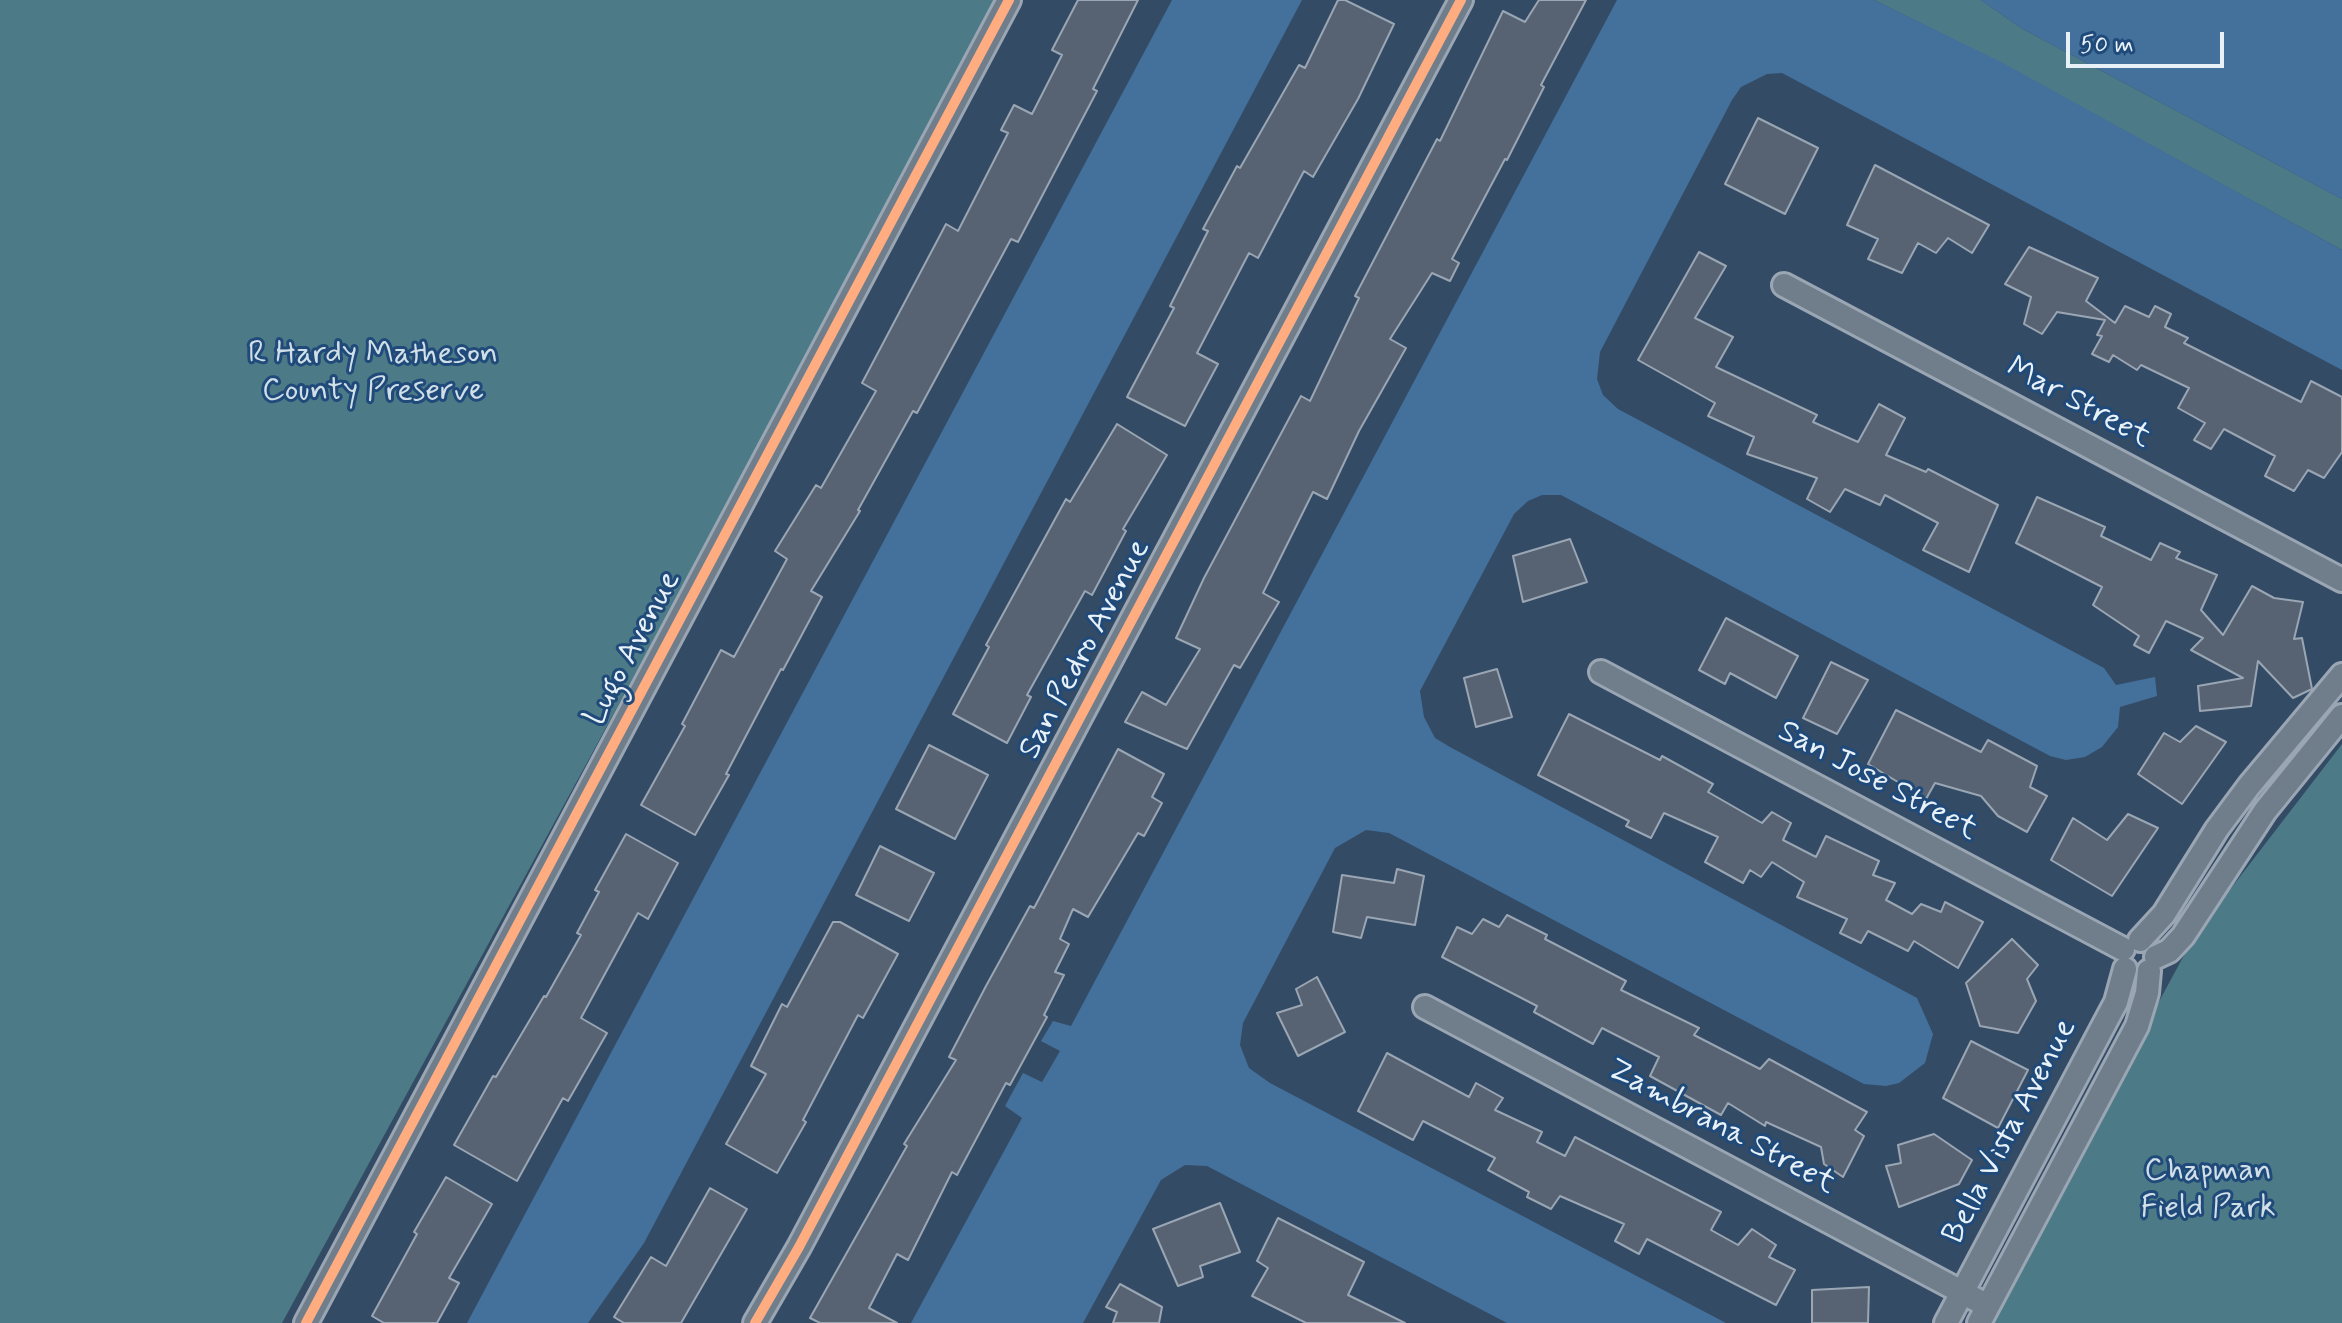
<!DOCTYPE html>
<html>
<head>
<meta charset="utf-8">
<style>
	body { margin:0 }
	#map { position:relative; width:2342px; height:1323px; overflow:hidden; background:#344b65; font-family:Mynerve,sans-serif }
	canvas { display:block }
	.scale { position:absolute; left:2066px; top:32px; width:158px; height:36px; box-sizing:border-box; border:4px solid #e8f1f8; border-top:0; padding-left:10px; font-size:24px; line-height:28px; white-space:nowrap; color:#e8f1f8; -webkit-text-stroke:6px #1f4a7a; paint-order:stroke }
</style>
</head>
<body>
<div id="map">
<canvas width="2342" height="1323"></canvas>
<div class="scale">50 m</div>
</div>
<script>
const context = document.querySelector('canvas').getContext('2d');
context.lineJoin = 'round';
function fill(path, color) {
  context.fillStyle = color;
  context.fill(path, 'evenodd');
}
function shape(rows) {
  const path = new Path2D();
  for (const r of rows) {
    path.moveTo(r[0], r[1]);
    for (let i = 2; i < r.length; i += 2) path.lineTo(r[i], r[i + 1]);
  }
  return path;
}
function stroke(path, color, width, dash) {
  context.strokeStyle = color;
  context.lineWidth = width;
  context.lineCap = dash ? 'butt' : 'round';
  context.setLineDash(dash || []);
  context.stroke(path);
}
function write(font, color, halo, rows, align = 'center') {
  context.font = font + ' Mynerve,sans-serif';
  context.lineWidth = 6;
  context.setLineDash([]);
  context.textBaseline = 'middle';
  context.strokeStyle = halo;
  context.fillStyle = color;
  for (const [text, x, y, turn = 0] of rows) {
    context.save();
    context.translate(x, y);
    context.rotate((+turn || 0) * Math.PI / 180);
    context.textAlign = isNaN(turn) ? turn : align;
    if (halo) context.strokeText(text, 0, 0);
    context.fillText(text, 0, 0);
    context.restore();
  }
}
const green = shape([
	[0,0,1002,0,282,1323,0,1323],
	[1874,0,1981,0,2021,28,2342,199,2342,250,2001,63],
	[2342,744,2342,1323,1985,1323,2195,935]
]);
const water = shape([
	[1172,0,1302,0,644,1243,588,1323,467,1323],
	[1617,0,1874,0,2001,62,2342,250,2342,370,1782,73,1767,74,1741,87,1732,100,1600,352,1597,379,1603,395,1618,409,2104,668,2116,685,2155,677,2157,696,2120,707,2118,727,2102,747,2085,757,2066,760,2050,756,1561,495,1542,495,1528,501,1514,514,1420,691,1424,717,1435,738,1450,747,1917,998,1933,1034,1925,1063,1899,1083,1886,1086,1864,1084,1389,833,1366,830,1335,848,1243,1023,1240,1045,1249,1068,1270,1083,1726,1323,1507,1323,1207,1166,1185,1165,1161,1180,1083,1323,911,1323,1022,1118,1005,1106,1023,1073,1042,1082,1060,1051,1041,1041,1053,1021,1071,1026],
	[1981,0,2342,0,2342,199,2021,28]
]);
const building = shape([
	[1078,0,1138,0,1093,89,1097,91,1018,242,1011,239,917,413,913,411,858,510,860,511,811,591,822,597,783,670,781,669,726,774,729,775,695,835,641,805,685,726,682,724,721,650,734,657,787,559,775,551,816,485,821,488,876,391,862,383,946,224,958,231,1008,133,1001,130,1014,105,1032,114,1062,55,1052,50,1078,0],
	[1338,0,1345,0,1394,24,1358,99,1313,177,1304,171,1258,258,1249,253,1197,353,1218,364,1185,426,1127,397,1174,308,1170,306,1208,231,1203,229,1237,166,1240,168,1299,65,1305,68,1338,0],
	[1539,0,1586,0,1541,85,1544,87,1507,160,1505,159,1452,259,1459,263,1450,281,1432,273,1390,339,1406,348,1359,431,1327,499,1313,492,1263,593,1279,602,1240,668,1234,665,1187,749,1125,722,1142,692,1166,705,1200,649,1176,638,1204,578,1301,396,1310,401,1359,298,1355,296,1437,139,1440,141,1503,11,1525,22,1539,0],
	[1758,118,1818,148,1785,214,1725,184,1758,118],
	[1875,165,1989,225,1972,253,1948,238,1936,253,1918,243,1902,273,1868,259,1878,239,1847,225,1875,165],
	[2029,247,2098,278,2086,301,2115,323,2125,306,2149,317,2155,306,2171,314,2165,327,2188,338,2184,343,2301,402,2311,381,2342,397,2342,452,2324,478,2308,470,2294,491,2265,476,2275,456,2224,429,2211,449,2194,440,2205,423,2178,408,2189,388,2141,365,2137,370,2113,355,2109,362,2092,354,2102,336,2097,335,2105,320,2057,312,2042,334,2024,324,2031,297,2005,284,2029,247],
	[1699,252,1726,266,1695,318,1733,337,1716,367,1817,415,1813,422,1858,442,1879,404,1905,418,1886,455,1926,472,1928,469,1998,505,1969,572,1923,550,1938,523,1885,495,1880,505,1845,489,1830,512,1807,499,1817,478,1747,454,1754,437,1708,416,1715,403,1638,360,1699,252],
	[1117,424,1167,455,1123,529,1126,531,1092,595,1085,591,1027,695,1031,697,1007,743,953,714,989,647,986,645,1066,499,1070,502,1117,424],
	[2037,497,2105,527,2101,536,2151,560,2160,543,2180,552,2176,558,2217,575,2201,610,2223,635,2252,586,2274,598,2303,602,2294,639,2302,638,2312,689,2293,698,2258,661,2251,706,2200,711,2198,686,2243,678,2191,650,2203,638,2166,621,2149,653,2134,645,2139,636,2093,605,2102,587,2016,543,2037,497],
	[1570,539,1587,582,1523,602,1513,556,1570,539],
	[1726,618,1798,656,1776,698,1730,673,1725,684,1699,670,1726,618],
	[1831,662,1868,680,1837,734,1803,718,1831,662],
	[1497,669,1512,717,1476,727,1464,678,1497,669],
	[1896,710,1981,752,1988,740,2037,766,2030,787,2047,796,2027,832,1998,816,1981,796,1935,783,1926,799,1868,764,1896,710],
	[1569,714,1660,760,1662,756,1713,784,1708,792,1762,823,1772,812,1791,823,1783,840,1816,857,1826,836,1879,861,1873,875,1895,883,1886,900,1912,914,1921,904,1941,912,1945,902,1983,922,1958,968,1914,941,1908,951,1868,931,1861,943,1840,933,1847,919,1797,897,1804,882,1772,862,1761,877,1750,870,1743,883,1705,862,1718,837,1664,813,1651,838,1626,826,1629,821,1538,775,1569,714],
	[2196,726,2226,742,2182,804,2138,774,2164,733,2180,742,2196,726],
	[929,745,988,775,955,839,896,809,929,745],
	[1118,749,1164,774,1152,797,1162,803,1144,836,1138,833,1088,917,1073,909,1060,939,1069,944,1055,972,1064,975,1044,1015,1047,1017,1010,1085,1006,1083,957,1175,952,1172,908,1260,897,1254,869,1308,897,1323,820,1323,810,1318,907,1146,904,1144,956,1060,949,1057,986,986,1030,906,1034,908,1118,749],
	[2128,814,2158,828,2112,896,2051,860,2073,818,2107,840,2128,814],
	[626,834,678,863,648,919,638,913,581,1018,607,1033,568,1101,563,1098,517,1181,454,1145,493,1076,496,1077,544,996,546,997,581,935,577,933,599,892,595,890,626,834],
	[880,846,934,873,909,921,856,895,880,846],
	[1397,869,1424,876,1415,925,1367,917,1361,938,1333,932,1342,875,1394,883,1397,869],
	[1507,915,1547,935,1545,939,1626,981,1621,990,1699,1028,1694,1035,1760,1069,1769,1059,1867,1112,1855,1130,1864,1136,1843,1177,1824,1164,1821,1147,1766,1122,1765,1126,1728,1103,1721,1115,1650,1076,1659,1057,1602,1028,1593,1044,1534,1012,1537,1006,1442,957,1457,927,1472,934,1483,919,1499,927,1507,915],
	[833,922,840,922,898,954,863,1018,858,1015,803,1120,806,1122,777,1173,726,1144,766,1074,751,1066,782,1004,787,1007,833,922],
	[2012,939,2038,965,2027,979,2036,1001,2018,1033,1980,1026,1966,983,2012,939],
	[1317,977,1345,1032,1298,1056,1277,1013,1302,1005,1296,989,1317,977],
	[1971,1041,2028,1070,1998,1128,1943,1098,1971,1041],
	[1387,1053,1469,1097,1476,1083,1503,1098,1495,1110,1542,1132,1537,1142,1565,1156,1575,1137,1721,1212,1711,1230,1738,1245,1752,1229,1776,1245,1769,1257,1795,1270,1776,1305,1647,1239,1639,1254,1615,1241,1624,1224,1560,1196,1551,1209,1527,1197,1529,1192,1488,1170,1495,1158,1423,1121,1413,1140,1358,1111,1387,1053],
	[1934,1134,1972,1160,1959,1184,1899,1207,1886,1166,1901,1163,1898,1145,1934,1134],
	[446,1177,492,1204,449,1278,459,1283,437,1323,384,1323,372,1316,417,1234,414,1232,446,1177],
	[710,1188,747,1209,681,1323,624,1323,614,1317,651,1257,666,1266,710,1188],
	[1220,1203,1240,1252,1200,1266,1203,1277,1178,1286,1153,1229,1220,1203],
	[1278,1218,1364,1262,1348,1295,1405,1323,1306,1323,1252,1296,1268,1268,1257,1261,1278,1218],
	[1120,1284,1162,1307,1159,1323,1113,1323,1117,1312,1106,1307,1120,1284],
	[1869,1287,1868,1323,1812,1323,1812,1290,1869,1287]
]);
const minor = shape([
	[1784,285,2342,580],
	[1601,672,2123,949],
	[2140,940,2164,914,2217,829,2249,786,2342,675],
	[2156,957,2169,951,2183,936,2265,811,2342,716],
	[1425,1007,1988,1306],
	[306,1323,1009,0],
	[755,1323,799,1247,1461,0],
	[1946,1323,2108,1017,2116,1002,2125,969],
	[1979,1323,2137,1026,2147,993,2149,971]
]);
const cycleway = shape([
	[306,1323,1009,0],
	[755,1323,799,1247,1461,0]
]);
const parkNames = [
	["R Hardy Matheson",373,355],
	["County Preserve",373,392],
	["Chapman",2208,1172],
	["Field Park",2208,1209]
];
const streetNames = [
	["Mar Street",2078,404,28],
	["Lugo Avenue",634,649,-62],
	["San Pedro Avenue",1086,650,-62],
	["San Jose Street",1877,782,28],
	["Zambrana Street",1721,1128,28],
	["Bella Vista Avenue",2011,1132,-62]
];
fill(green, '#4d7a87');
fill(water, '#43719c');
fill(building, '#576373');
stroke(building, '#9aa6b3', 2);
stroke(minor, '#9aa6b3', 28);
stroke(minor, '#707e8c', 22);
stroke(cycleway, '#ffac80', 10);
write('32px', '#d1e0e8', '#1f4a7a', parkNames);
write('32px', '#e8f1f8', '#1f4a7a', streetNames);
</script>
</body>
</html>
